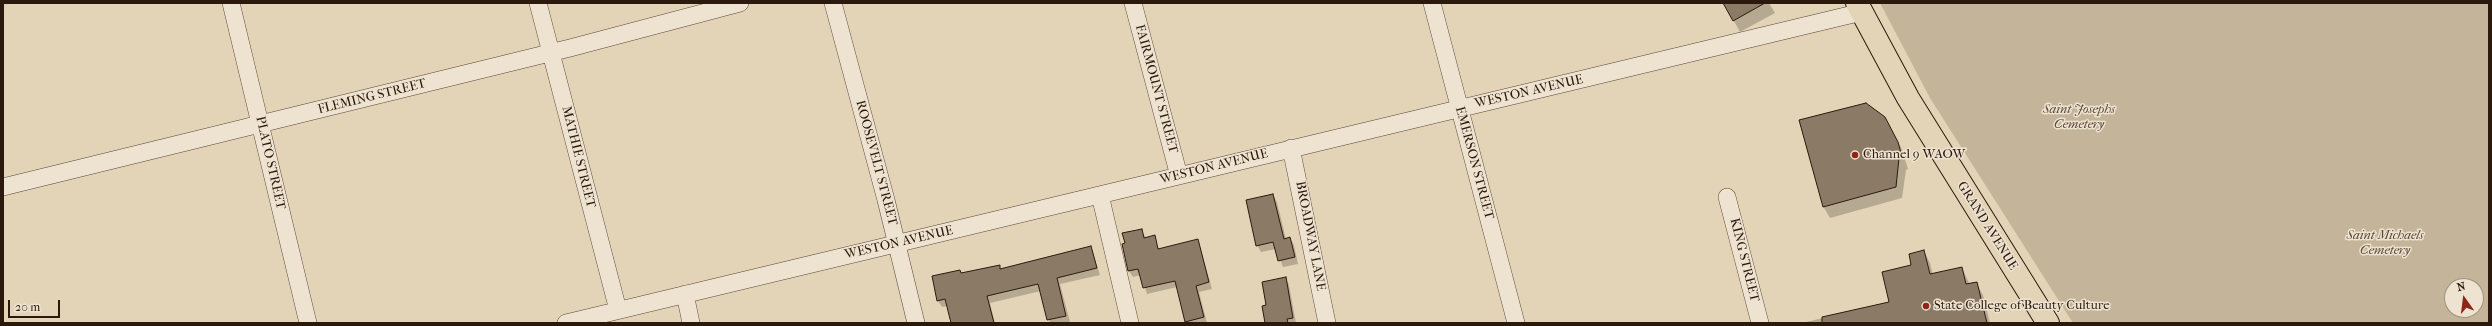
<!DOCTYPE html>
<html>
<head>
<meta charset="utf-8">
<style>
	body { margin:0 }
	#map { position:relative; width:2492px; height:326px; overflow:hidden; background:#e3d4b7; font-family:"IM FELL French Canon",serif }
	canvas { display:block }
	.frame { position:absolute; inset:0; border:4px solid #2b190e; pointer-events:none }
	.north { position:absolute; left:2444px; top:278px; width:40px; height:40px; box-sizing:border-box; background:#ede3d0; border:1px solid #9f9282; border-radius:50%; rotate:346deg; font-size:11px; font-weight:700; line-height:16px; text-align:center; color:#2b190e }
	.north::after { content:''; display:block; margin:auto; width:14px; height:18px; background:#8f2418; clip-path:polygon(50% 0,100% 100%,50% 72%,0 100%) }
	.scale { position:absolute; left:8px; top:300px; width:52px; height:18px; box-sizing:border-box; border:2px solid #2b190e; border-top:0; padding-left:5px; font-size:12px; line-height:14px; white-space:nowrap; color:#2b190e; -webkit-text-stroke:3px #ede3d0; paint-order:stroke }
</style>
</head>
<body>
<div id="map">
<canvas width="2492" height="326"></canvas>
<div class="frame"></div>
<div class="north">N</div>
<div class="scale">20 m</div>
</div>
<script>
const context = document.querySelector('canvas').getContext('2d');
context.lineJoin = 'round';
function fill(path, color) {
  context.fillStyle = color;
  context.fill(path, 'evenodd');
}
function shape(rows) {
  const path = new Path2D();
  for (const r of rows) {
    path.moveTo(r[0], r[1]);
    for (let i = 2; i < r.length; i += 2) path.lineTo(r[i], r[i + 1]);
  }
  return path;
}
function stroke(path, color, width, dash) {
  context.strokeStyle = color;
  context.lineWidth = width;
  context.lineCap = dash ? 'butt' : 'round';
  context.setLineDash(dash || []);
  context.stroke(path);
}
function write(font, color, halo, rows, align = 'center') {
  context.font = font + ' "IM FELL French Canon",serif';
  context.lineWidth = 3;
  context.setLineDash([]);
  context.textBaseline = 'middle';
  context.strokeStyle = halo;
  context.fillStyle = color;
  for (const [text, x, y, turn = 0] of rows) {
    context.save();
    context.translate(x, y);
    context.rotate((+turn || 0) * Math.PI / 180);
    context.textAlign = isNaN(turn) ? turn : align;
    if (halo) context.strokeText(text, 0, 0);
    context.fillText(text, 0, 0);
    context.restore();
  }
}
const green = shape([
	[1880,3,2489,3,2489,323,2073,323,1930,98],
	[2452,286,2476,286,2476,310,2452,310]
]);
const shadow = shape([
	[1724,3,1769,3,1775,13,1740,32],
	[1884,118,1901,147,1908,169,1906,170,1902,198,1830,218,1823,206],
	[1273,195,1277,202,1286,239,1290,238,1294,245,1298,264,1283,267,1276,249,1261,252,1257,245],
	[1141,230,1146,238,1154,236,1159,250,1198,240,1212,289,1199,292,1207,323,1187,323,1177,287,1147,294,1141,275,1133,277,1129,271,1126,243],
	[1091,247,1100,275,1060,284,1070,322,1050,323,1041,291,990,303,995,323,952,323,948,306,942,307,938,301,933,277,961,274,999,266,1001,270],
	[1924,251,1930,263,1933,275,1962,268,1970,285,1976,283,1983,295,1990,323,1802,323,1890,302],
	[1286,278,1289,285,1296,323,1266,323,1267,306]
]);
const building = shape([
	[1723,3,1765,3,1733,21,1723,3],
	[1866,103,1885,117,1898,142,1902,157,1899,158,1896,187,1823,207,1799,120,1866,103],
	[1273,194,1284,239,1290,237,1295,257,1278,261,1273,242,1256,246,1246,200,1273,194],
	[1142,229,1144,238,1155,235,1158,249,1198,239,1209,282,1196,286,1204,317,1185,322,1175,281,1143,288,1138,269,1128,271,1122,244,1125,243,1122,233,1142,229],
	[1091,246,1097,268,1057,278,1066,316,1047,320,1038,284,987,296,994,323,951,323,945,299,937,301,932,276,960,270,961,273,1000,265,1000,269,1091,246],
	[1924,250,1930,274,1962,267,1966,284,1977,282,1987,323,1822,323,1822,317,1889,302,1882,272,1911,265,1909,254,1924,250],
	[1286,277,1293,318,1287,319,1288,323,1265,323,1262,306,1266,305,1262,282,1286,277]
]);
const minor = shape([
	[231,3,308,323],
	[538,3,618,310],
	[833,3,886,200,916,323],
	[1133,3,1179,176],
	[1432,3,1516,323],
	[1291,148,1327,323],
	[3,187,570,48,740,3],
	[1100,195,1130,323],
	[1727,197,1760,323],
	[685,294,691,323],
	[566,323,1862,12]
]);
const primary = shape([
	[1857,3,1908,98,2048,323]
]);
const markers = [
	[1855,155,4,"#8f2418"],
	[1926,306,4,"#8f2418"]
];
const streetNames = [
	["FAIRMOUNT STREET",1156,89,75],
	["WESTON AVENUE",1529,92,-13],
	["FLEMING STREET",372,97,-14],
	["MATHIE STREET",578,157,76],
	["PLATO STREET",270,163,77],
	["ROOSEVELT STREET",876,163,75],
	["EMERSON STREET",1474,163,75],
	["WESTON AVENUE",1214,167,-14],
	["GRAND AVENUE",1987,226,58],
	["BROADWAY LANE",1310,236,79],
	["WESTON AVENUE",899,243,-13],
	["KING STREET",1744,260,76]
];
const parkNames = [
	["Saint Josephs",2079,110],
	["Cemetery",2079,125],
	["Saint Michaels",2385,236],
	["Cemetery",2385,251]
];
const poiNames = [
	["Channel 9 WAOW",1863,155],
	["State College of Beauty Culture",1934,306]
];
fill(green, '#c4b49a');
fill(shadow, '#0003');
fill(building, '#8b7a66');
stroke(building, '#2b190e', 1);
stroke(minor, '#594838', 18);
stroke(primary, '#2b190e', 24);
stroke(minor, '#ede3d0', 17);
stroke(primary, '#e3d4b7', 22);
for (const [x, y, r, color] of markers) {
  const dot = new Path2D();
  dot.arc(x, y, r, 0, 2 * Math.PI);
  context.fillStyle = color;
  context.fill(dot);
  stroke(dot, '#ede3d0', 1.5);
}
write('13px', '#2b190e', '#ede3d0', streetNames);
write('italic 13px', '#594838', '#ede3d0', parkNames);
write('13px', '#2b190e', '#ede3d0', poiNames, 'left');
</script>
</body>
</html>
